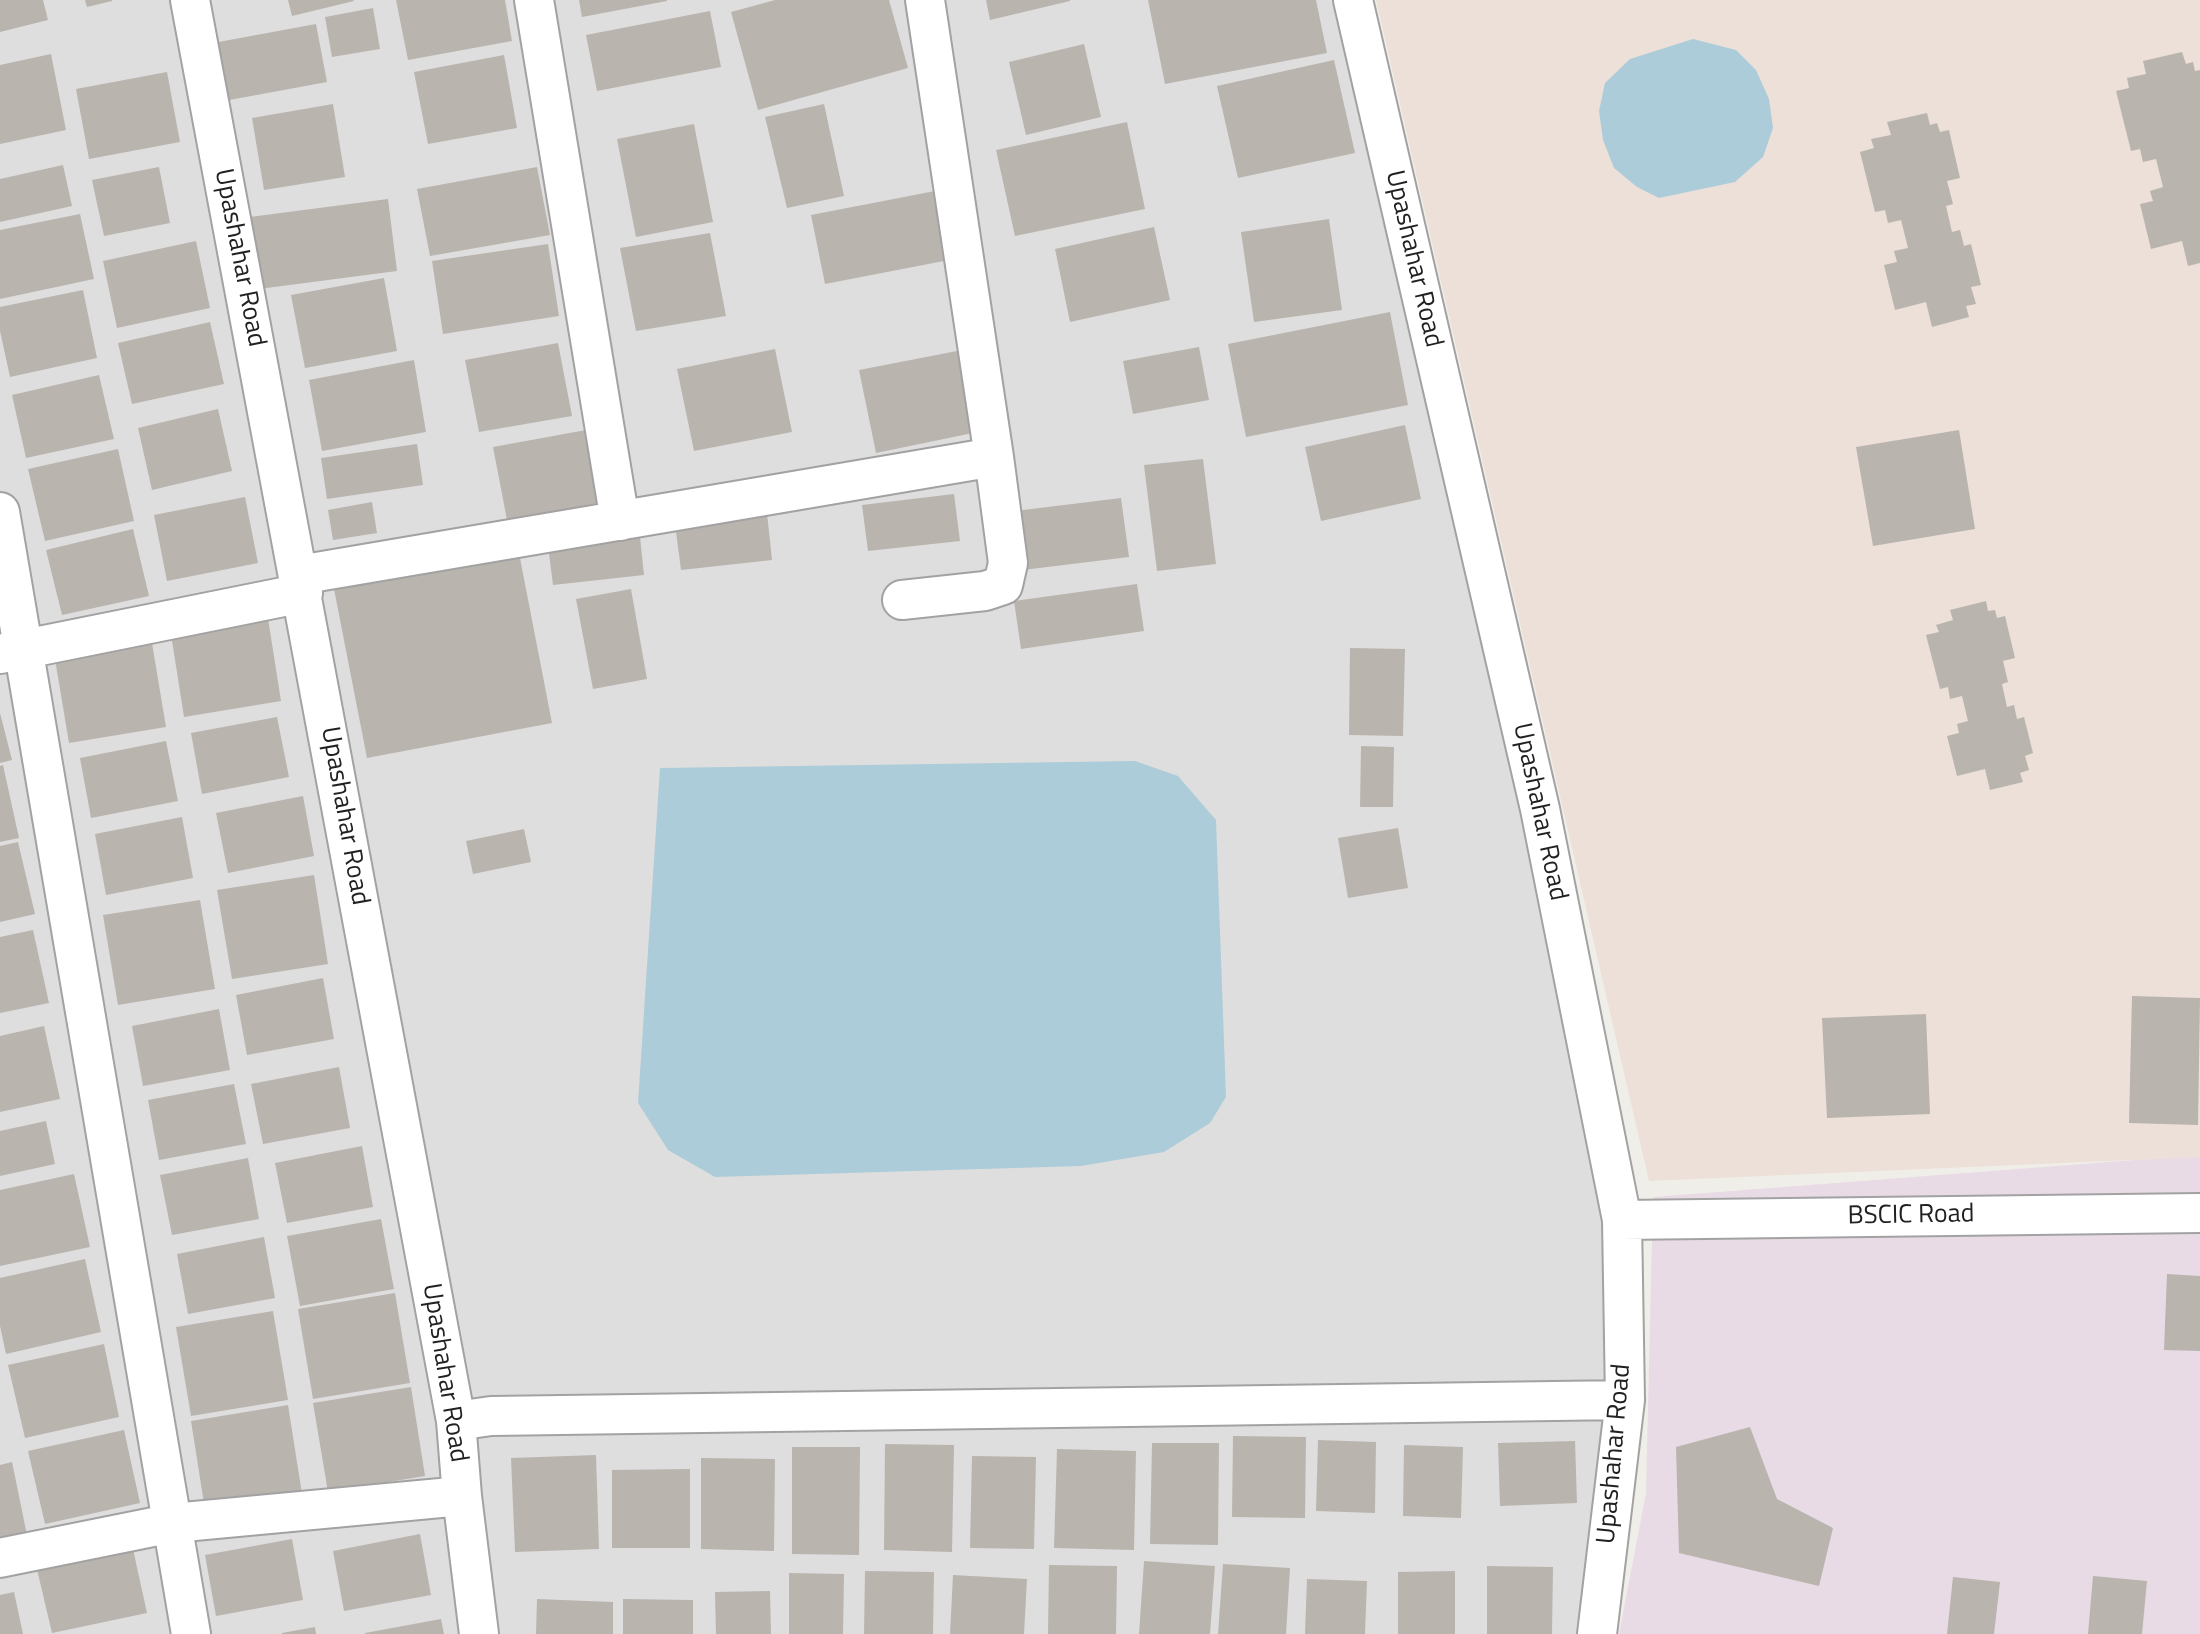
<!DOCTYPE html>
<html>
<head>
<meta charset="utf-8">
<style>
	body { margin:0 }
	canvas { display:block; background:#f0eee8 }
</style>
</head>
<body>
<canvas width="2200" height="1634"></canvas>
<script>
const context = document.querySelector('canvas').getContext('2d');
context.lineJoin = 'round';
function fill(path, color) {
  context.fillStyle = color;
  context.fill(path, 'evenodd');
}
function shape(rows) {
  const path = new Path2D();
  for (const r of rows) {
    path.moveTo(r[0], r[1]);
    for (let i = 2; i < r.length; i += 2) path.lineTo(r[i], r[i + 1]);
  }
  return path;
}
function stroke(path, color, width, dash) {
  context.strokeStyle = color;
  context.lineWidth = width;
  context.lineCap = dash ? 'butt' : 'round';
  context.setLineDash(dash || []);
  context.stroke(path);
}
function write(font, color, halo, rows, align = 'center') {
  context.font = font + ' "Titillium Web",sans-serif';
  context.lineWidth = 6;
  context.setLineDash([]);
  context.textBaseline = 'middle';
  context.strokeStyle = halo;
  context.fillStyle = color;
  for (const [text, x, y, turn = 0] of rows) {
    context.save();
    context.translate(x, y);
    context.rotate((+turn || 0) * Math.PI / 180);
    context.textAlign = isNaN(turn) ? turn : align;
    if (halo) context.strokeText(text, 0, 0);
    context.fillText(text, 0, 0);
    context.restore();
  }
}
const residential = shape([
	[0,0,1341,0,1624,1186,1590,1634,0,1634]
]);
const industrial = shape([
	[2200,1155,2200,1634,1619,1634,1646,1493,1653,1197]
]);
const military = shape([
	[1376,0,2200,0,2200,1157,1649,1181]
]);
const water = shape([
	[1693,39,1736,50,1756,70,1769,99,1773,128,1763,157,1735,182,1659,198,1637,187,1614,168,1603,140,1599,111,1605,83,1630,59],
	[1135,761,1178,776,1216,820,1226,1097,1210,1123,1164,1152,1081,1166,715,1177,668,1150,638,1103,660,768]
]);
const building = shape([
	[0,0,43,0,48,20,0,32],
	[85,0,112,0,112,1,87,7],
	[288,0,353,0,354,1,292,16],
	[396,0,505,0,512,41,408,60],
	[579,0,667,0,667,1,582,17],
	[775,0,889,0,908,68,758,110,731,12],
	[986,0,1070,0,1070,1,990,20],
	[1148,0,1316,0,1327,53,1165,84],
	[373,8,380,49,332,57,325,17],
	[710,11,721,67,597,91,586,35],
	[316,24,327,82,224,101,213,43],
	[1084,44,1101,117,1026,135,1009,62],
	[2182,52,2186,64,2193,62,2195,71,2200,70,2200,263,2188,266,2182,241,2151,249,2140,204,2153,201,2150,191,2163,187,2156,159,2143,162,2140,149,2131,151,2116,91,2129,88,2127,78,2146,74,2143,61],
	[51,54,66,130,0,144,0,65],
	[504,55,517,128,428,144,414,72],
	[1334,60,1355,153,1238,178,1217,86],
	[167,72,180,142,89,159,76,89],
	[333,104,345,177,264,190,252,118],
	[824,104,844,196,787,208,765,117],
	[1927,113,1930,125,1937,123,1940,132,1949,130,1960,178,1947,181,1953,204,1946,206,1952,232,1960,230,1964,246,1971,244,1981,285,1971,287,1976,304,1966,306,1969,317,1932,327,1926,302,1895,310,1884,265,1897,262,1894,251,1908,248,1901,220,1888,223,1885,210,1875,212,1860,152,1874,148,1871,139,1891,135,1887,122],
	[1127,122,1145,209,1015,236,996,150],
	[694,124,713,222,636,237,617,139],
	[63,165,72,206,0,222,0,179],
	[159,167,170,223,104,236,92,180],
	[537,167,550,235,430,256,417,189],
	[935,191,949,260,825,284,811,215],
	[388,199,397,271,259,289,250,217],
	[80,214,94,279,0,299,0,230],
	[1329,219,1342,310,1254,322,1241,232],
	[1154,227,1170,300,1070,322,1055,249],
	[710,233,726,316,636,331,620,248],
	[196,241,210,308,117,328,103,261],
	[548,244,559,316,443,334,432,261],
	[384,278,397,351,305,368,291,295],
	[83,290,97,358,10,377,0,331,0,307],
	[1390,312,1408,405,1246,437,1228,344],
	[210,322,224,384,132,404,118,343],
	[558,343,572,416,479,432,465,360],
	[1199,347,1209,400,1133,414,1123,361],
	[775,349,792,432,694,451,677,369],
	[957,351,973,433,876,453,859,370],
	[414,360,426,432,322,451,309,380],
	[99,375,114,439,26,458,12,395],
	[218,409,232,471,152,490,138,428],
	[1405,425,1421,499,1321,521,1305,447],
	[586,430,600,503,507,520,493,447],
	[1959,430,1975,529,1873,546,1856,447],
	[417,444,423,485,327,499,321,458],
	[118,449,134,521,45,541,28,469],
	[1203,459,1216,564,1157,571,1144,465],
	[954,494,960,541,868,551,862,505],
	[245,497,258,563,167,581,154,515],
	[1121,498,1129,557,1023,570,1015,511],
	[372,502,377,533,333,540,328,510],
	[767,513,772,560,681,570,675,524],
	[639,528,644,575,553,585,547,538],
	[133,529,149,596,62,615,46,550],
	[519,553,552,723,367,758,334,589],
	[1137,584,1144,631,1021,649,1014,601],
	[631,589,647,679,593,689,576,599],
	[1986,601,1988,611,1995,610,1997,618,2005,616,2015,658,2003,661,2008,682,2002,684,2007,707,2014,705,2017,719,2024,717,2033,753,2025,756,2029,770,2020,773,2023,782,1990,790,1985,769,1957,776,1947,736,1959,733,1957,724,1968,721,1962,696,1950,699,1948,687,1940,689,1926,635,1939,632,1936,625,1953,620,1950,610],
	[267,612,281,701,184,717,170,628],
	[151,637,166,727,69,743,54,653],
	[1350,648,1405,649,1403,736,1349,735],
	[0,713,12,760,0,763],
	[277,717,289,777,202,794,191,733],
	[166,741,178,801,91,818,80,758],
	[1361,746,1394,747,1393,807,1360,807],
	[3,765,19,838,0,842,0,766],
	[303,796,314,856,228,873,216,813],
	[182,817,193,878,106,895,95,834],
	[1398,828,1408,888,1348,898,1338,838],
	[524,829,531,862,473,874,466,841],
	[18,842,35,914,0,922,0,846],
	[314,875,328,964,232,979,217,890],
	[200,900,215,989,118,1005,103,915],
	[33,930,49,1003,0,1013,0,937],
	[323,978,334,1039,247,1055,236,995],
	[2132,996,2200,998,2198,1125,2129,1123],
	[219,1009,230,1070,143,1086,132,1026],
	[1926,1014,1930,1114,1827,1118,1822,1018],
	[44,1026,60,1099,0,1112,0,1036],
	[339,1067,350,1128,263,1144,251,1084],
	[234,1084,246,1144,159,1160,148,1100],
	[46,1121,55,1164,0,1176,0,1131],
	[362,1146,373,1207,287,1223,275,1163],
	[248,1158,259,1219,172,1235,160,1175],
	[74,1174,90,1247,0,1266,0,1190],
	[381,1219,394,1289,300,1306,287,1236],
	[264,1237,275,1298,188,1314,177,1254],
	[85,1259,101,1332,6,1354,0,1326,0,1278],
	[2167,1274,2200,1276,2200,1351,2164,1350],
	[395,1293,410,1383,313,1399,298,1309],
	[273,1311,288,1400,191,1416,176,1327],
	[104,1344,119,1417,25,1438,8,1365],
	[411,1387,425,1476,328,1492,313,1403],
	[288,1405,302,1494,205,1510,191,1421],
	[1750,1427,1777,1499,1833,1528,1819,1586,1679,1553,1676,1447],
	[124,1430,140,1503,45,1524,28,1451],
	[1233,1436,1306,1437,1305,1518,1232,1517],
	[1318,1440,1376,1442,1375,1513,1316,1511],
	[1575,1441,1577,1503,1500,1506,1498,1443],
	[1152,1443,1219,1443,1218,1545,1150,1544],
	[885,1444,954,1445,952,1552,884,1550],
	[1404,1445,1463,1447,1461,1518,1403,1516],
	[792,1447,860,1447,859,1555,792,1554],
	[1057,1449,1136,1451,1134,1550,1054,1548],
	[596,1455,599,1549,515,1552,511,1458],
	[972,1456,1036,1457,1034,1549,970,1548],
	[701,1458,775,1459,774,1551,701,1549],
	[12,1462,27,1535,0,1541,0,1465],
	[690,1469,690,1548,612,1548,612,1470],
	[420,1534,431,1595,344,1611,333,1551],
	[292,1539,303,1600,216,1616,205,1555],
	[131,1540,147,1613,52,1633,35,1561],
	[1144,1561,1215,1566,1210,1634,1139,1634],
	[1223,1564,1290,1568,1286,1634,1218,1634],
	[1049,1565,1117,1566,1116,1634,1048,1634],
	[1487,1566,1553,1567,1552,1634,1487,1634],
	[865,1571,934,1572,933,1634,864,1634],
	[1455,1571,1455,1634,1398,1634,1398,1572],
	[789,1573,844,1574,843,1634,789,1634],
	[953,1575,1027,1579,1024,1634,950,1634],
	[2093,1576,2147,1581,2142,1634,2088,1634],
	[1953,1577,2000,1582,1994,1634,1947,1634],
	[1307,1579,1367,1581,1365,1634,1305,1634],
	[770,1591,771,1634,716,1634,715,1592],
	[14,1592,23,1634,0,1634,0,1595],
	[537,1599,613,1602,613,1634,536,1634],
	[623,1599,693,1600,693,1634,623,1634],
	[441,1619,444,1634,365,1634,365,1633],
	[315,1627,316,1634,282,1634,282,1633]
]);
const minor = shape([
	[190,0,456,1421,462,1496,479,1634],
	[534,0,620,521],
	[1353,0,1540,809,1622,1220,1625,1400,1597,1634],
	[0,512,191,1634],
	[299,575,994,457,925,0],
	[902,600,985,591,1003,585,1008,563,994,457],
	[0,654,303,593],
	[1622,1220,2200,1213],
	[456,1421,491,1416,1625,1400],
	[0,1558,173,1523,462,1496]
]);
const streetNames = [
	["Upashahar Road",239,258,79],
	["Upashahar Road",1413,259,77],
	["Upashahar Road",1539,812,78],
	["Upashahar Road",344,816,80],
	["BSCIC Road",1911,1216,-1],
	["Upashahar Road",444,1373,81],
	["Upashahar Road",1615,1454,-85]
];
fill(residential, '#dfdede');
fill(industrial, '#e8dbe5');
fill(military, '#ece0d9');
fill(water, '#adccd9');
fill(building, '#b9b4ae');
stroke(minor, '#a2a2a2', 42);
stroke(minor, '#fff', 38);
write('26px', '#212121', '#fff', streetNames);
</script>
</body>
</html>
